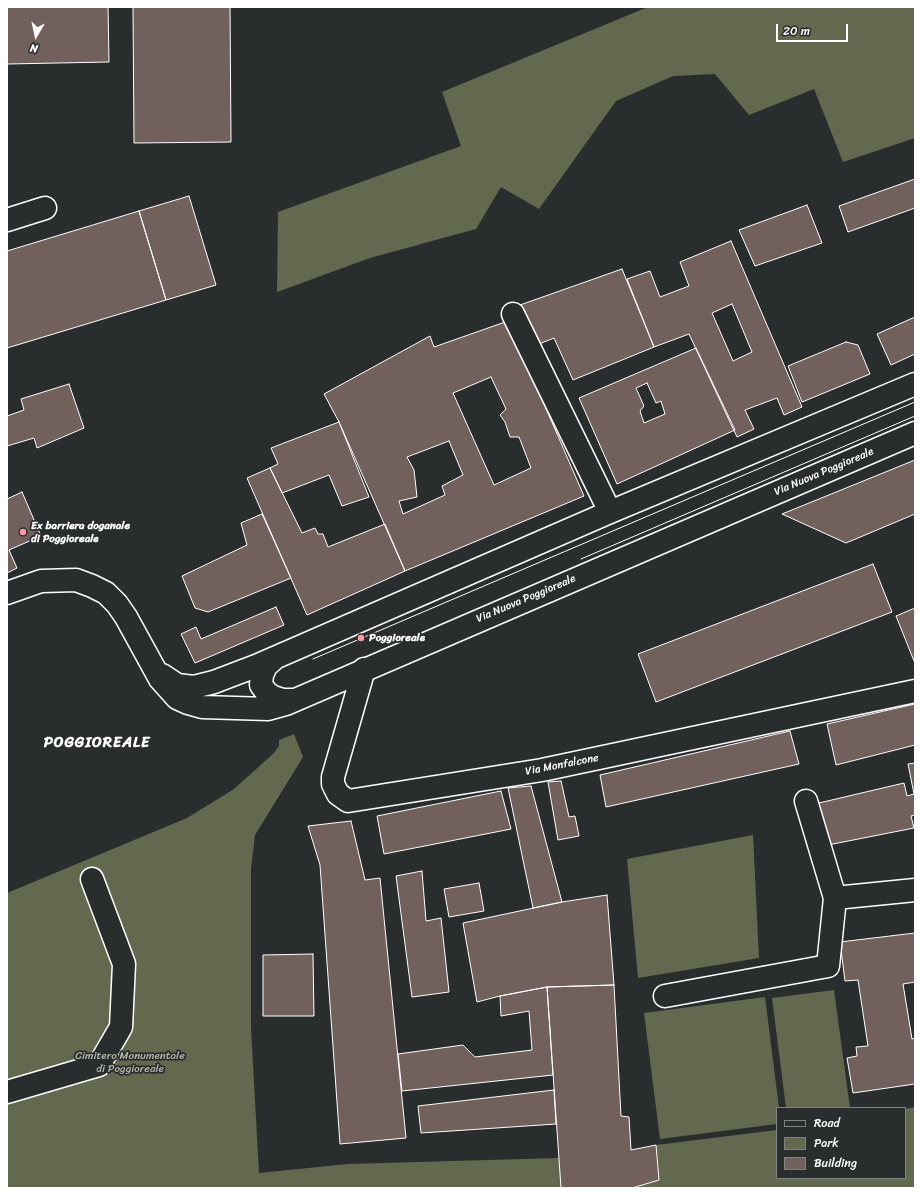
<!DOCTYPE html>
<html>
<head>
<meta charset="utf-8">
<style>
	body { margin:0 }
	#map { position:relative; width:922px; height:1195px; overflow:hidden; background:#2a2d2e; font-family:Sriracha,sans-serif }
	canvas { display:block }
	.frame { position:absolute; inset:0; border:8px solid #fff; pointer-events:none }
	.legend { position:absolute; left:776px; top:1107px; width:130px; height:72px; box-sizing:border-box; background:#2a2d2e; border:1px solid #7f8182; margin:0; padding:5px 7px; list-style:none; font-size:12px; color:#fff }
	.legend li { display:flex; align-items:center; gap:8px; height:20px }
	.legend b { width:20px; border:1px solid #7f8182 }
	.north { position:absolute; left:16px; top:16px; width:40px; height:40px; -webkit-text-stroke:3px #2a2d2e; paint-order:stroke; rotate:189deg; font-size:11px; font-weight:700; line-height:16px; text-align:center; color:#fff }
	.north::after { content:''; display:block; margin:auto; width:14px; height:18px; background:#fff; clip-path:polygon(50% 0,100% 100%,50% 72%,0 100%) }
	.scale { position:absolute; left:776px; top:24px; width:72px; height:18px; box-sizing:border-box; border:2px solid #fff; border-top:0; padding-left:5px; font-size:12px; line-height:14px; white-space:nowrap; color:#fff; -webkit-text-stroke:3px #2a2d2e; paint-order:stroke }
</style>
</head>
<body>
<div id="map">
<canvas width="922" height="1195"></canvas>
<div class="frame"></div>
<ul class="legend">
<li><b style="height:5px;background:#2a2d2e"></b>Road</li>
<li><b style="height:11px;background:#63694f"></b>Park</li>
<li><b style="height:11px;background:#72605c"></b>Building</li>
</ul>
<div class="north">N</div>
<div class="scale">20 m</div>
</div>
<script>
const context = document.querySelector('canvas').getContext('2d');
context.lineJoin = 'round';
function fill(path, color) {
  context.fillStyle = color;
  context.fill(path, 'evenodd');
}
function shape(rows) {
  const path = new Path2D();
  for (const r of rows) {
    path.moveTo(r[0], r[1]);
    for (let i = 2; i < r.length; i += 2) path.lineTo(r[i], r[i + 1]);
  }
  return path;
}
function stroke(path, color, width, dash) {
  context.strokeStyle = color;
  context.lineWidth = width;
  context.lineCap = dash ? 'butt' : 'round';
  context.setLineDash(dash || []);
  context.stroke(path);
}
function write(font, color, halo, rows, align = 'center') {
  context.font = font + ' Sriracha,sans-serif';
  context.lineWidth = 3.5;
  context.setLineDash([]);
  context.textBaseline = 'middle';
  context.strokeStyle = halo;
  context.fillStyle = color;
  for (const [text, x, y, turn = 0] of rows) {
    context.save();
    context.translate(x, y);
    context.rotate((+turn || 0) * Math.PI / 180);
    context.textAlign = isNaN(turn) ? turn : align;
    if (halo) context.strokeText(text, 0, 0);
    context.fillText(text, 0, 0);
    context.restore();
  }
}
const green = shape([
	[648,7,915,7,915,138,843,162,814,89,749,115,715,74,673,76,616,101,539,209,501,187,476,229,370,258,277,292,278,212,461,146,442,92],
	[294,734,303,757,255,835,251,869,251,1028,259,1173,348,1164,559,1158,562,1188,7,1188,7,893,187,818,234,789,274,753,279,746,279,740],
	[753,835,759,958,638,978,627,859],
	[834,990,850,1108,786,1108,772,998],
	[765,997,779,1108,777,1108,777,1124,660,1139,644,1013],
	[915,1107,915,1188,632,1188,659,1179,656,1145,777,1130,777,1178,905,1178,905,1109]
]);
const building = shape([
	[7,7,108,7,109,62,7,64,7,7],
	[133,7,230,7,231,142,134,143,133,7],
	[915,179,915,208,848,232,839,206,915,179],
	[189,196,216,285,166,300,139,211,189,196],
	[807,205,822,243,755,266,739,230,807,205],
	[139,211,166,300,7,348,7,251,139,211],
	[731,241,802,407,784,415,777,398,745,410,754,429,737,437,689,334,654,347,627,279,650,271,660,297,689,286,680,262,731,241],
	[732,304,752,352,733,361,712,313,732,304],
	[622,269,654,347,573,380,554,338,539,344,520,305,622,269],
	[915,317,915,354,891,365,877,334,915,317],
	[508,321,584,496,405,571,339,422,324,394,430,336,434,347,508,321],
	[491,377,506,409,500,415,505,422,510,437,519,437,531,468,494,485,453,393,491,377],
	[449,441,463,475,442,486,445,495,403,514,399,501,417,497,414,470,407,457,449,441],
	[846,342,858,345,870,374,802,402,788,366,846,342],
	[696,348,735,430,617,484,579,398,696,348],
	[647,383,656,403,661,401,665,414,644,423,640,411,644,406,636,388,647,383],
	[69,384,84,428,37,448,34,438,7,446,7,416,24,410,21,399,69,384],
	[339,422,369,497,342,506,329,475,282,493,270,468,278,464,271,448,339,422],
	[915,460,915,514,846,543,782,514,915,460],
	[270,468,302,533,315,528,318,534,323,534,328,547,385,524,405,571,307,615,247,478,270,468],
	[22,492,41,536,9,550,17,568,7,573,7,499,22,492],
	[262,514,291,578,208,612,195,608,182,576,247,545,241,523,262,514],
	[873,564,892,612,656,702,638,654,873,564],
	[276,607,284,625,195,663,181,634,196,627,201,639,276,607],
	[915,608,915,661,914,661,896,616,915,608],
	[915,704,915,745,836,765,827,724,915,704],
	[790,731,799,764,606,807,600,775,790,731],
	[915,763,915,815,911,816,914,828,828,845,819,803,904,783,907,796,914,794,908,764,915,763],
	[561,781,569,817,575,816,579,836,558,840,548,782,561,781],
	[531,786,562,902,533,908,508,788,531,786],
	[501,791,511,829,384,854,377,816,501,791],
	[351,821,365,880,380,878,406,1138,340,1144,320,865,308,826,351,821],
	[422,871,426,921,441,918,449,992,412,997,396,876,422,871],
	[479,883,484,911,449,917,444,889,479,883],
	[607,895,614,985,547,987,500,996,477,1002,463,923,562,902,607,895],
	[915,933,915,982,903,984,912,1039,915,1038,915,1084,853,1093,847,1058,857,1056,856,1047,868,1046,858,980,845,981,840,942,915,933],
	[313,954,314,1016,263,1016,263,955,313,954],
	[614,985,621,1116,629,1117,631,1150,656,1145,659,1180,632,1188,561,1188,547,987,614,985],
	[547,987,553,1075,402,1091,398,1054,463,1045,475,1057,532,1050,529,1011,501,1016,500,996,547,987],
	[554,1090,556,1124,421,1133,418,1106,554,1090]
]);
const minor = shape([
	[7,220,45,208],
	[513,314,610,512],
	[7,593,41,581,76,580,92,586,106,593,117,604,126,617,160,679,177,698,188,703,202,707,268,709,286,704,915,433],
	[275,658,266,666,262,675,261,685,267,693,273,697,283,700,294,700],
	[364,669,333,777,333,784,338,794,348,801,542,770,915,691],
	[162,675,177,685,194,687,214,682,256,666,610,512,915,384],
	[806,801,835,898,915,890],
	[665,996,828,966,835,898],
	[7,1092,99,1065,121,1027,124,964,92,879]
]);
const tram = shape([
	[581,559,915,416],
	[313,659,915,402]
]);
const markers = [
	[23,532,4,"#ff9aa2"],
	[361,638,4,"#ff9aa2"]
];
const streetNames = [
	["Via Nuova Poggioreale",824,472,-23],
	["Via Nuova Poggioreale",526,599,-23],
	["Via Monfalcone",562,765,-11]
];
const poiNames = [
	["Ex barriera doganale",31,526],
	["di Poggioreale",31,539],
	["Poggioreale",369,638]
];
const parkNames = [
	["Cimitero Monumentale",130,1056],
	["di Poggioreale",130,1069]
];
const districtNames = [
	["POGGIOREALE",97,743]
];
fill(green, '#63694f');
fill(building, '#72605c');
stroke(building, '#fff', 1);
stroke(minor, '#fff', 25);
stroke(minor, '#2a2d2e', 22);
stroke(tram, '#fff', 1);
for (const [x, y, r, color] of markers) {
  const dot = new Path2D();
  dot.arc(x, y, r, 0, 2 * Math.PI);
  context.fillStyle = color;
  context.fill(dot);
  stroke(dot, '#2a2d2e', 1.5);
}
write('11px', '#fff', '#2a2d2e', streetNames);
write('bold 11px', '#fff', '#2a2d2e', poiNames, 'left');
write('11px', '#b1b4a7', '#2a2d2e', parkNames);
context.letterSpacing = '1px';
write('bold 15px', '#fff', '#2a2d2e', districtNames);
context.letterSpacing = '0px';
</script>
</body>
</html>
